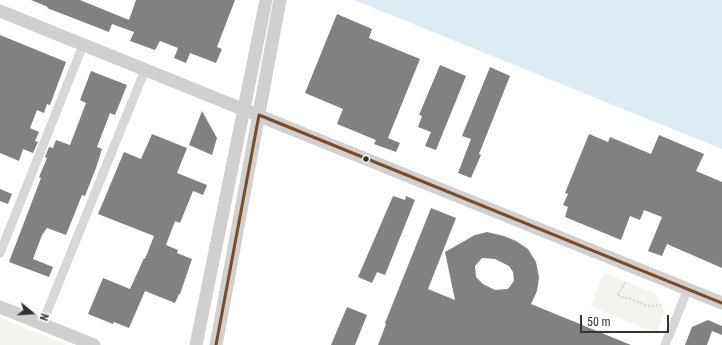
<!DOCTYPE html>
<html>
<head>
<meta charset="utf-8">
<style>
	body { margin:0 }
	#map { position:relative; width:722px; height:345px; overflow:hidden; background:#fff; font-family:"Roboto Condensed",sans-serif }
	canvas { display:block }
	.north { position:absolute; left:12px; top:293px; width:40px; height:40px; -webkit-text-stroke:3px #fff; paint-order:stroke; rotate:108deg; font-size:11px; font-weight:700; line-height:16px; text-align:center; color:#333 }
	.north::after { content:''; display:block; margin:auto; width:14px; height:18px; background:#333; clip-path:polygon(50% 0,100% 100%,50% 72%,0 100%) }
	.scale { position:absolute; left:580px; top:315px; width:89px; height:18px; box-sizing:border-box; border:2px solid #333; border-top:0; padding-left:5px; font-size:12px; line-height:14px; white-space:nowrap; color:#333; -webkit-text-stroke:3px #fff; paint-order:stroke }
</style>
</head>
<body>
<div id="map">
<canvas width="722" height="345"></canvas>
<div class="north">N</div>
<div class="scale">50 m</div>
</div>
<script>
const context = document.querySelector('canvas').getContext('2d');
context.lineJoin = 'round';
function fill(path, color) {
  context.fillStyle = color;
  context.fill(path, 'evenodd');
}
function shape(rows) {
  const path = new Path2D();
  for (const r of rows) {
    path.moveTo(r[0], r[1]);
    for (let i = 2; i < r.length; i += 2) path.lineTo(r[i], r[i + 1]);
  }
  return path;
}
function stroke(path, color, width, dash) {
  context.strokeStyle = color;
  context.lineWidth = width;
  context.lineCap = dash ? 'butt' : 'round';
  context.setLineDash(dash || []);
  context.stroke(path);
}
const green = shape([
	[604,273,656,294,665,313,656,333,591,306],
	[0,318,67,345,0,345]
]);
const water = shape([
	[354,0,722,0,722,149]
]);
const building = shape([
	[31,0,80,0,129,20,136,0,235,0,217,47,222,49,216,63,190,53,186,63,174,58,178,48,160,41,155,50,130,41,134,32,112,24,109,32,47,8,48,7],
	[337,14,372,29,369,38,420,59,388,138,400,143,396,152,374,144,376,140,337,124,343,109,305,93],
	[0,35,66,62,50,105,47,104,44,113,37,110,30,128,39,132,35,141,38,142,33,153,23,149,19,161,0,153],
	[440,65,466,76,436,150,425,146,431,132,418,127,422,116,419,115],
	[490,67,510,76,479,154,481,155,471,178,458,173,471,139,462,136],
	[91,71,127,85,115,115,110,113,97,147,102,149,96,168,85,196,82,195,66,235,47,228,42,235,33,259,53,267,49,277,9,262,41,178,39,177,47,158,45,157,49,147,53,148,56,140,70,145,86,103,80,100],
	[202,111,217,138,212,155,189,145],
	[152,134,187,148,177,173,207,185,203,195,193,191,180,223,175,221,166,245,178,250,177,253,192,259,180,294,179,294,175,303,145,291,129,328,114,322,113,324,88,314,103,278,130,289,144,258,145,259,154,236,98,214,124,152,141,159],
	[589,134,608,142,610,137,651,154,659,135,704,154,696,171,722,182,722,268,667,244,662,256,648,251,662,217,644,210,640,220,630,216,621,240,565,217,568,207,563,205,568,194,565,193],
	[0,189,12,194,8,204,0,201],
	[393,196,405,200,406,196,415,200,385,275,377,272,372,283,358,277],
	[431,208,456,218,428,289,455,300,445,252,475,235,487,232,504,236,516,241,528,249,536,262,539,277,537,291,531,304,631,345,378,345,386,324,385,323],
	[482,258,495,259,509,266,513,272,514,281,508,289,495,290,483,284,476,277,475,266],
	[347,307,367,315,355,345,331,345],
	[708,320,722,326,722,335,712,331,707,345,685,345,692,327]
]);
const path = shape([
	[625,282,621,290,617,294,621,297,628,298,648,306,661,305]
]);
const street = shape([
	[0,253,83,45],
	[42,324,145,70],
	[665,345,688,289]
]);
const secondary = shape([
	[0,11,722,303],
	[0,307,94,345],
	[196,345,266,0],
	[216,345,280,0]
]);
const bus1 = shape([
	[259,115,722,303],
	[216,345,259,115]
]);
const markers = [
	[366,159,3.5,"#333"]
];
fill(green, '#f1f5ed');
fill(water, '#ddebf3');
fill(building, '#818181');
stroke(path, '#d6d6d6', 2, [2, 2]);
stroke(street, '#d7d7d7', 9);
stroke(secondary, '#d0d0d0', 13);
stroke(bus1, '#7a4b2a', 3);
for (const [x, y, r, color] of markers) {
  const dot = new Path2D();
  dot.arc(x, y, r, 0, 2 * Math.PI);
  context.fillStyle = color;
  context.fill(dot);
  stroke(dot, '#fff', 1.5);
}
</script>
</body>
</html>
